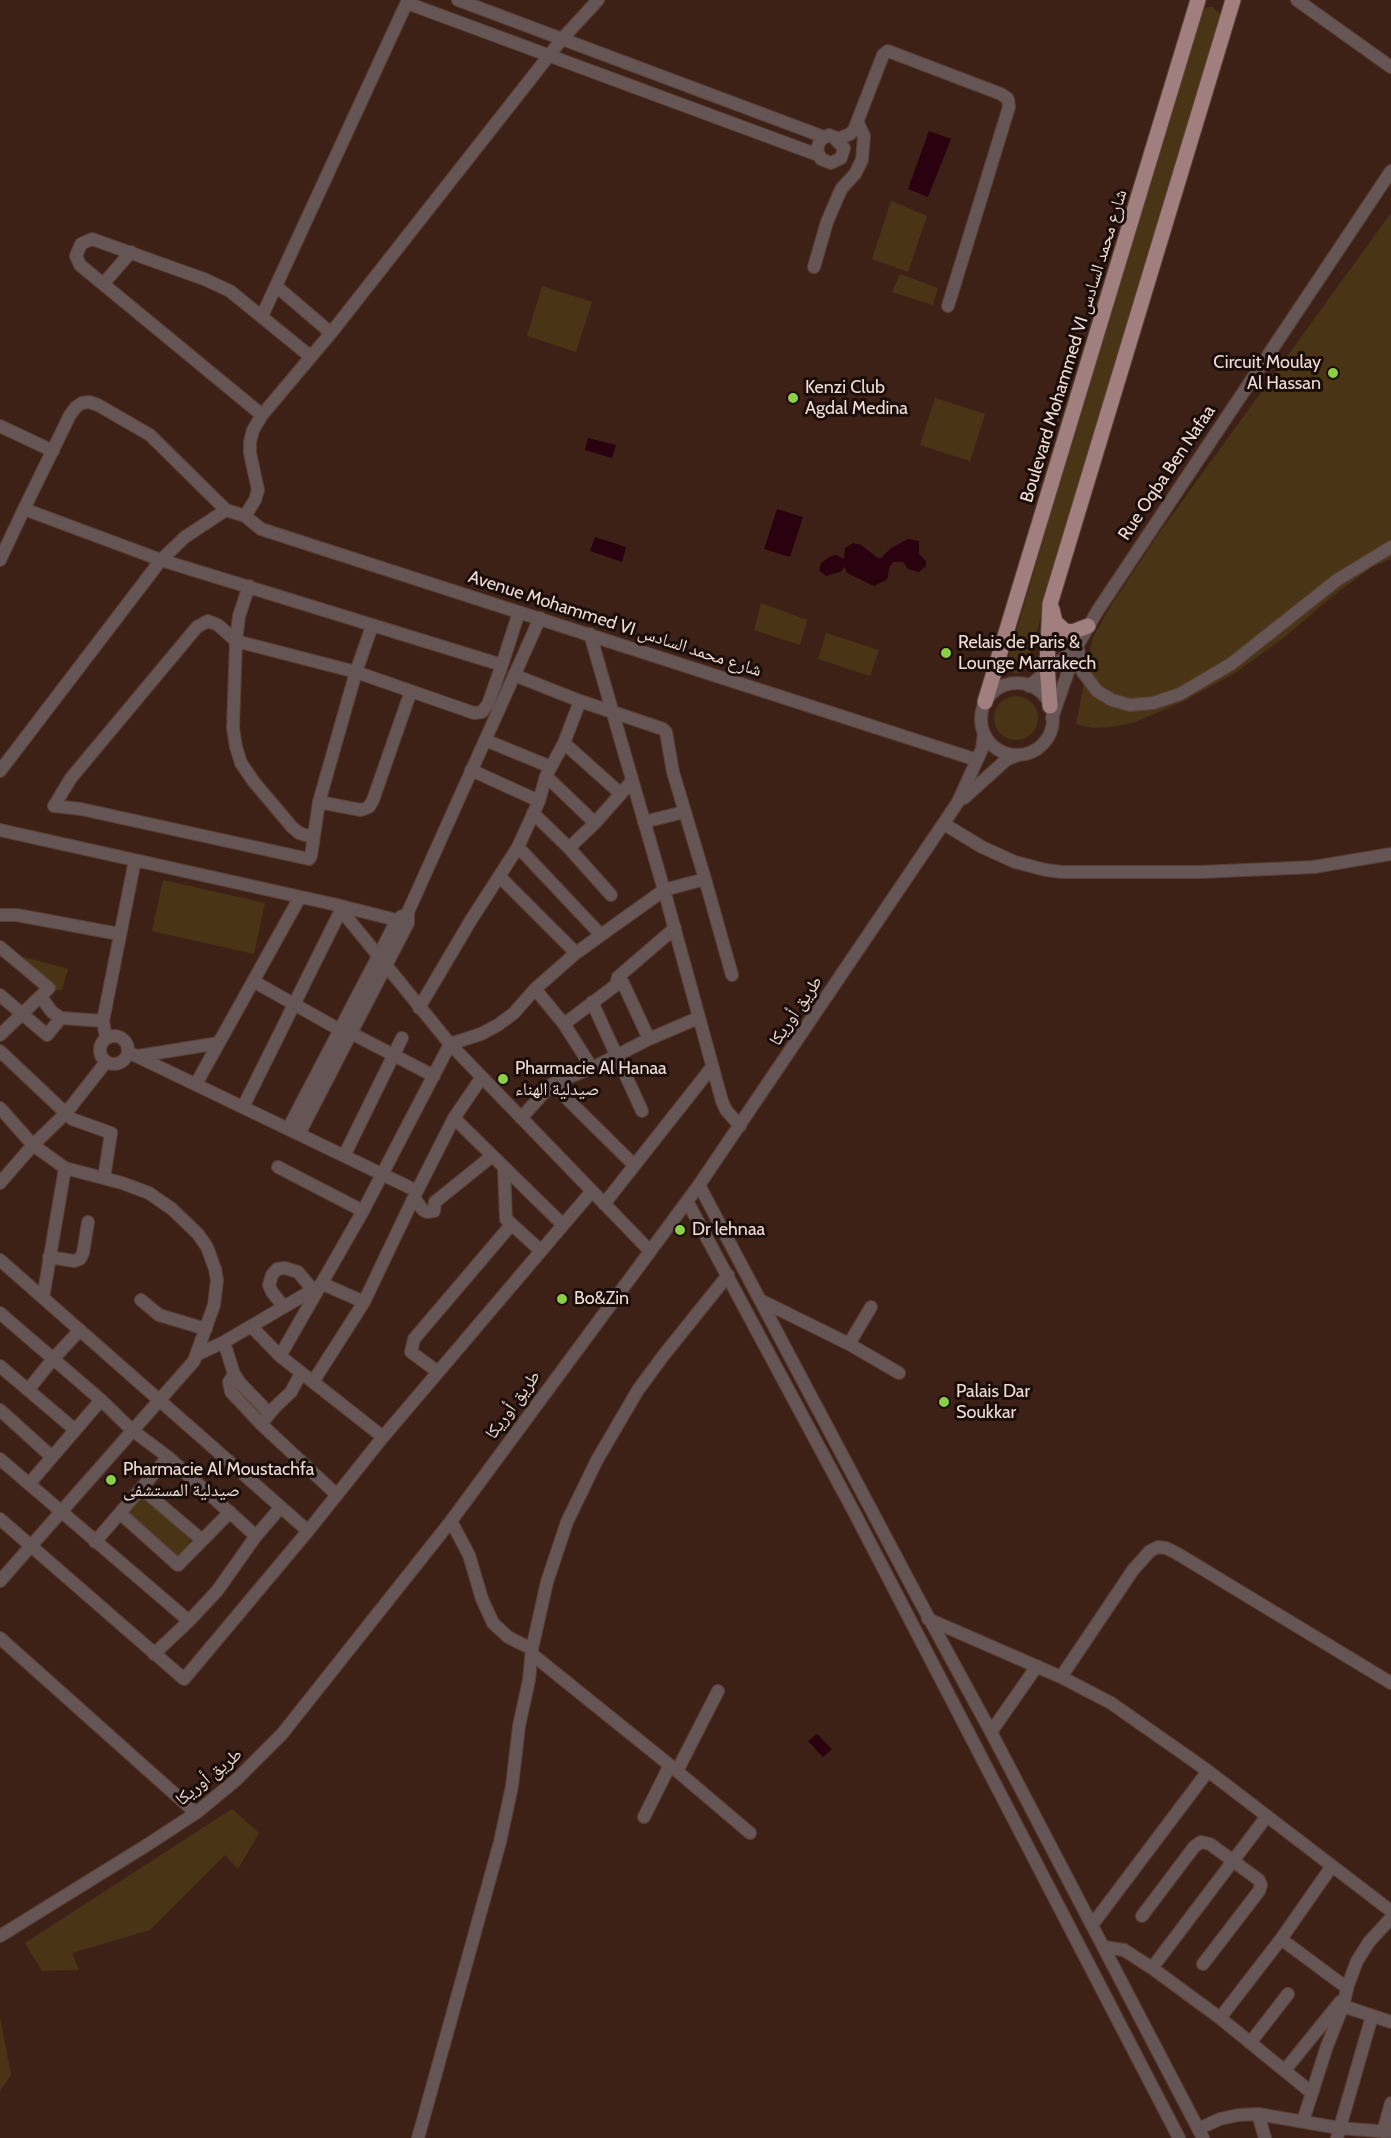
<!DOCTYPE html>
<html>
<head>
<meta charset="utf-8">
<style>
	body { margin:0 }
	canvas { display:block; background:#3d2117 }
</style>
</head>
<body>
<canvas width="1391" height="2138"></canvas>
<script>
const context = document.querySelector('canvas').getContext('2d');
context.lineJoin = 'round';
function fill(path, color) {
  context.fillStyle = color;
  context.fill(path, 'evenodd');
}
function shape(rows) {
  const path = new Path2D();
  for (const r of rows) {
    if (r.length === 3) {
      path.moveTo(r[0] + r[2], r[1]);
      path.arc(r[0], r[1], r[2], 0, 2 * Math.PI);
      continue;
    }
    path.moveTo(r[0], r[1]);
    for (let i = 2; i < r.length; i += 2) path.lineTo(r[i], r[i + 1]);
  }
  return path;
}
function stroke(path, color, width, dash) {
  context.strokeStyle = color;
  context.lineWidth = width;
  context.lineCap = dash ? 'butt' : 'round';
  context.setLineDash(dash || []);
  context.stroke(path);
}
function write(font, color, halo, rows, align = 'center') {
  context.font = font + ' Cabin,"Noto Naskh Arabic",sans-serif';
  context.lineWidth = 6;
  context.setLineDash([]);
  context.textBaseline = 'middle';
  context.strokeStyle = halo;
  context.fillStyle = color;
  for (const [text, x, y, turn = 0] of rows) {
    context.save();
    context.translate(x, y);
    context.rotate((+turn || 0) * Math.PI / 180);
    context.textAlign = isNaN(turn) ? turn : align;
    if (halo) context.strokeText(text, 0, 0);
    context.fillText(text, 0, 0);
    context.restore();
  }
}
const green = shape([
	[1208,7,1213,7,1222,16,1025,670,1019,673,1014,673,1007,669,1007,663,1103,335,1203,9],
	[891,201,927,216,908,272,872,259],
	[1391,213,1391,559,1372,567,1334,595,1282,639,1235,673,1182,702,1135,722,1111,727,1093,728,1076,724,1093,637,1110,607,1159,533],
	[900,274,938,288,933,305,892,292],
	[542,286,592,302,576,352,527,336],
	[935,398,985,414,970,461,920,445],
	[761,603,807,620,800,645,754,630],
	[826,633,879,650,870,676,818,659],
	[1016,718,22],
	[163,880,265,903,254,954,152,931],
	[24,957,68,969,62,990,54,990,19,964],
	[142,1491,194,1537,175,1559,123,1513],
	[232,1809,259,1833,238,1869,225,1855,150,1930,72,1953,79,1970,42,1971,25,1943],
	[0,2017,11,2075,0,2091]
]);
const water = shape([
	[929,131,951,139,928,197,908,189],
	[588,438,616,445,612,458,585,450],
	[777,509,803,517,790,557,764,549],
	[595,537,626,547,622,562,590,551],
	[908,539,919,541,919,554,926,561,926,566,919,572,908,569,903,562,893,562,889,568,888,577,886,580,874,586,847,573,845,567,840,572,826,576,819,570,821,563,831,556,836,555,844,559,845,548,853,543,861,545,878,558,881,558,891,548],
	[817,1734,832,1749,823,1757,808,1741]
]);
const minor = shape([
	[458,0,824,137],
	[1297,0,1391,67],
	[407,3,818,155],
	[829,135,839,139,836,140,844,148,841,158,831,163,821,159,817,150,820,140,829,135],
	[836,140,850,134,854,130,883,55,888,51,1001,94,1008,99,1009,107,948,306],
	[814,267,827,222,839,194,842,188,855,174,862,160,864,136,858,123],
	[103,284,131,252],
	[276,286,331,333],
	[262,316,408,0],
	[262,415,80,265,76,256,81,244,92,239,204,279,230,291,311,357],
	[0,426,53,451],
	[24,509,70,415,76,407,82,403,89,402,98,405,150,435,226,510],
	[245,516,255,500,258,490,250,453,250,442,253,430,262,415,331,333,562,39,598,0],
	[0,560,24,509,161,560,185,537,226,510,245,516,261,529,977,760],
	[249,586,239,616,236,641,356,672,474,713,482,712,488,704,502,665,519,612],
	[590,634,664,890,722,1101,726,1110,740,1126],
	[1078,648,1082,671,1097,691,1112,700,1130,705,1153,703,1180,694,1231,664,1337,580,1391,547],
	[514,675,580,701,663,729,666,732,673,772,705,879,732,975],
	[1017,719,36],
	[1029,686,1077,647],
	[1052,718,1077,646,1098,610,1391,171],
	[485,740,551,767],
	[564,743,621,794],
	[471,770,539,801],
	[0,771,161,560,502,665],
	[546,776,595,823],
	[964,798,1006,760,1018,755],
	[319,802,361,810,369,807,373,800,411,691],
	[533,813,569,848,595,823,632,781],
	[644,822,684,812],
	[944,824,982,847,1015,862,1046,870,1062,872,1200,872,1314,867,1391,854],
	[0,830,337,905,408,923],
	[312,837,299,833,292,827,254,782,241,763,236,747,233,728,236,641,218,625,208,621,197,627,71,778,54,806,81,809,309,859,311,856,319,802,356,672,372,626],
	[518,847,601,935],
	[569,848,611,895],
	[499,876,576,953],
	[337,905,450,1044,650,1251],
	[0,915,17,915,119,934],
	[0,947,49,988,0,1035],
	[618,977,623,983,649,1039],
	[253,981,340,1030],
	[535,989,564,1024,592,1068],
	[0,995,47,1035,61,1018],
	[41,997,52,1012,61,1018,103,1021],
	[592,1002,642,1111],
	[419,1008,471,920,518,847,539,801,546,776,564,743,580,701],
	[564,1024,616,985,618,977,675,928],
	[351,1033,434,1076],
	[114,1050,14],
	[106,1038,103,1021,135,860],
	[0,1051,72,1119,111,1133,104,1178],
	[128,1052,417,1191],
	[138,1056,219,1043],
	[196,1084,300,897],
	[552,1084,634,1165],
	[243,1107,340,912],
	[0,1108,33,1145,65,1168,122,1183,149,1193,172,1209,198,1234,207,1247,215,1269,217,1280,214,1305,196,1355],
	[454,1118,563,1225],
	[521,1118,552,1084,592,1068,649,1039,698,1018],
	[288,1129,397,920,402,916],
	[299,1134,408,923,408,912,540,618],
	[344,1156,402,1038],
	[278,1167,363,1211],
	[504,1168,506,1219,541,1251],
	[0,1183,33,1145,66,1113,106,1062],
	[699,1185,918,1598,991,1732,1203,2138],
	[415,1199,423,1210,427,1212,434,1211,435,1202,492,1156],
	[687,1201,853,1510,1179,2138],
	[604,1204,712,1067],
	[49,1257,74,1261,80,1259,83,1253,88,1222],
	[0,1260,308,1531],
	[43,1298,65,1168],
	[141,1300,159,1315,206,1329],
	[762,1301,849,1344,899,1373],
	[284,1307,272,1292,269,1285,272,1275,277,1269,285,1268,298,1272,313,1290],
	[0,1313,101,1400,132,1430,168,1457,256,1536],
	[251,1326,280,1356,383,1437],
	[224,1342,234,1374,240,1383,269,1413,272,1411],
	[849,1344,871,1307],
	[280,1356,363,1211,450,1044,481,1034,498,1025,514,1013,535,989,576,953,664,890,705,879],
	[0,1366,74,1429],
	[438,1372,411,1352,414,1339,511,1225],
	[301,1373,291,1392,276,1406,261,1424,337,1495],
	[234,1374,229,1382,231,1392,261,1424],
	[313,1382,364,1302,417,1191,454,1118,482,1077],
	[28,1390,53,1359,80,1330],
	[0,1410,52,1457],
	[0,1459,189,1621],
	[29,1484,101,1400],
	[142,1489,202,1540],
	[121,1514,178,1565,230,1512],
	[0,1519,184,1679,308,1531,383,1437,592,1191],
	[451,1521,469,1555,482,1599,493,1623,508,1637,532,1649],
	[95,1542,168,1457],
	[0,1581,194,1361,196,1355,224,1342,323,1284,364,1302],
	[928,1619,1061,1677,1111,1703,1208,1771,1391,1911],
	[0,1638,196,1813],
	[154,1654,189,1621,217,1591,256,1536,281,1507],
	[533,1655,677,1771,750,1833],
	[1061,1677,1133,1570,1150,1551,1158,1547,1166,1548,1178,1554,1391,1683],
	[991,1732,1037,1666],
	[677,1771,718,1691],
	[644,1817,670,1765],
	[1142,1916,1194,1847,1201,1842,1210,1844,1259,1880,1261,1885,1259,1891,1203,1964],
	[1092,1925,1208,1771],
	[0,1936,147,1845,196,1813,236,1780,282,1734,451,1521,699,1185,958,802,982,749,984,733],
	[1281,1939,1347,1988],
	[1104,1947,1124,1950,1152,1968,1220,2018,1312,2093],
	[1152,1968,1267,1816],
	[1343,2006,1391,2022],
	[1220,2018,1281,1939,1332,1866],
	[1250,2043,1288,1994],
	[1285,2070,1341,2001],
	[1258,2114,1265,2138],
	[1303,2121,1327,2046,1343,2006,1348,1985,1357,1961,1369,1942,1391,1918],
	[1198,2129,1220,2119,1238,2115,1258,2114,1339,2128,1391,2132],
	[1383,2132,1391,2103],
	[418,2138,500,1842,512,1786,519,1726,529,1680,532,1649,547,1582,567,1522,597,1460,638,1390,663,1356,728,1275],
	[1337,2138,1372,2016]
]);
const major = shape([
	[1052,609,1055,622,1065,631,1072,632,1088,626],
	[985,702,1198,0],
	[1050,706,1047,665,1050,604,1233,0]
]);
const markers = [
	[1333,373,6,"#8cce46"],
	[793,398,6,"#8cce46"],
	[946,653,6,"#8cce46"],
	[503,1079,6,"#8cce46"],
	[680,1230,6,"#8cce46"],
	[562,1299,6,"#8cce46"],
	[944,1402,6,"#8cce46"],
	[111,1480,6,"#8cce46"]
];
const streetNames = [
	["Boulevard Mohammed VI شارع محمد السادس",1074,346,-73],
	["Rue Oqba Ben Nafaa",1167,473,-56],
	["Avenue Mohammed VI شارع محمد السادس",615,624,18],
	["طريق أوريكا",796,1011,-56],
	["طريق أوريكا",513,1405,-54],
	["طريق أوريكا",209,1777,-39]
];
const poiNames = [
	["Circuit Moulay",1321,363,"right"],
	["Al Hassan",1321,384,"right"],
	["Kenzi Club",805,388],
	["Agdal Medina",805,409],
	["Relais de Paris &",958,643],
	["Lounge Marrakech",958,664],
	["Pharmacie Al Hanaa",515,1069],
	["صيدلية الهناء",515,1090],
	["Dr lehnaa",692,1230],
	["Bo&Zin",574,1299],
	["Palais Dar",956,1392],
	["Soukkar",956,1413],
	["Pharmacie Al Moustachfa",123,1470],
	["صيدلية المستشفى",123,1491]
];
fill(green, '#493515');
fill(water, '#29010f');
stroke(minor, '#593f35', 14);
stroke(major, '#593f35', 17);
stroke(minor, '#655554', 12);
stroke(major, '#a07f7e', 15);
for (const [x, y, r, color] of markers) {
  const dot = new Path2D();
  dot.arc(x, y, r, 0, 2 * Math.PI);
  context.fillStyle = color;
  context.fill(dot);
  stroke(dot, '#1b0e0a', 2);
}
write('18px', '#efdbd5', '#1b0e0a', streetNames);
write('18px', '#efdbd5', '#1b0e0a', poiNames, 'left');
</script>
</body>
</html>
